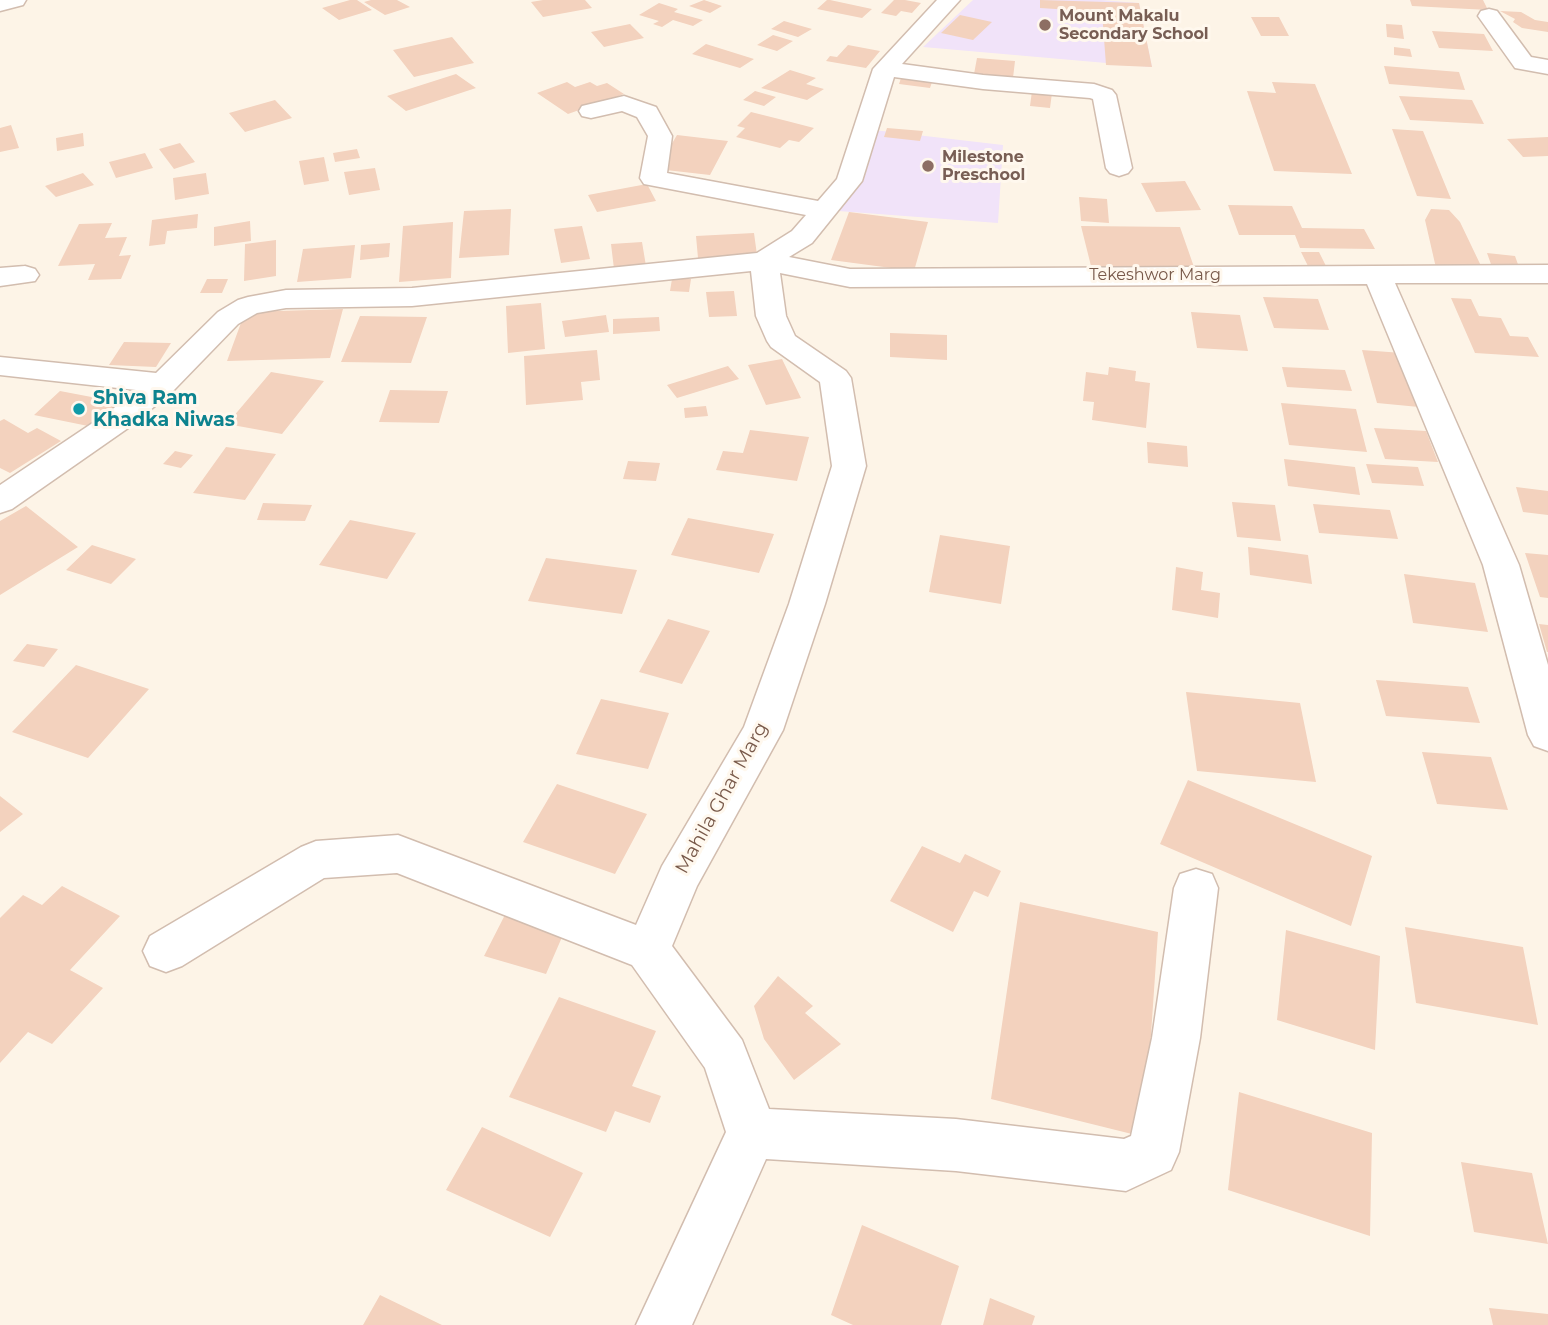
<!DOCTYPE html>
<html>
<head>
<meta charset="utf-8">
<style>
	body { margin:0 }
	canvas { display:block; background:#fdf4e7 }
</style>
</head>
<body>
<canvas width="1548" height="1325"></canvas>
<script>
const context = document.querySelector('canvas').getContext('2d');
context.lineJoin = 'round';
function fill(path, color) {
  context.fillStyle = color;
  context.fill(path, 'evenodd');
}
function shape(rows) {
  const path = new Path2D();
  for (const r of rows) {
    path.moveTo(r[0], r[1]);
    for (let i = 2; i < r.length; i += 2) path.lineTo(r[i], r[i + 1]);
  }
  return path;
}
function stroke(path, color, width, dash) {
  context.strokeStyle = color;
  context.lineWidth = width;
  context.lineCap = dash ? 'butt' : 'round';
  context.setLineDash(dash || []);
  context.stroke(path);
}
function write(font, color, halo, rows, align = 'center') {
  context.font = font + ' Montserrat,sans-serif';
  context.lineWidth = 6;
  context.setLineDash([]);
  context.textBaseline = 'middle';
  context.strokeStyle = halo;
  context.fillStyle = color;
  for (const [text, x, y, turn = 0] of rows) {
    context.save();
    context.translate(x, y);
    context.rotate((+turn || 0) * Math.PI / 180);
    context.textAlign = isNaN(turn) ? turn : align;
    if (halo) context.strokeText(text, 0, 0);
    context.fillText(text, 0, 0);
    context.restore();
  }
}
const education = shape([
	[973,0,1100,0,1139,3,1152,67,923,47],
	[865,129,1003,145,998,223,825,210]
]);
const building = shape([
	[350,0,357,0,372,10,339,20,322,8],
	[371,0,397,0,410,7,385,15,364,2],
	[543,0,585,0,592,8,543,17,531,2],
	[704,0,722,6,710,13,689,6],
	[827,0,830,0,872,9,862,18,817,9],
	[894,0,905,0,921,3,912,13,901,11,896,16,881,13],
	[1040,0,1139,3,1152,67,1106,65,1102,12,1040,8],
	[1410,0,1483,0,1488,10,1412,6],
	[659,3,678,9,674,12,703,20,693,26,673,20,662,27,653,24,659,21,639,15],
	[1500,11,1521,12,1535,20,1548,22,1548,32,1522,28,1513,22,1515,19],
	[960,15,992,22,973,40,941,33],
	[1251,17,1279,17,1289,36,1261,36],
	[784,21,812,29,798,37,771,29],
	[630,24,644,38,604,47,591,32],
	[1386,24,1402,25,1404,39,1387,37],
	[1432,31,1484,34,1493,51,1439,48],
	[773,35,793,41,777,51,757,45],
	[452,37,474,63,414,77,393,50],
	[706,44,754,59,740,68,692,54],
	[848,45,880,51,866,68,826,61,830,56,837,57],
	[1394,47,1410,49,1412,57,1394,55],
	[977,58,1015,61,1013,78,974,74],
	[1384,66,1459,72,1465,90,1389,84],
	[790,70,816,78,806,84,824,89,807,100,761,88],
	[456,74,476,88,406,111,387,96],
	[901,78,932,82,930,88,899,84],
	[567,82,575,87,590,82,597,86,607,83,624,94,568,114,537,93],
	[1272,82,1315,84,1352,174,1274,171,1247,91,1276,93],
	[755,91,776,97,764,106,743,100],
	[1032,91,1052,93,1050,108,1030,106],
	[1399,96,1472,100,1484,124,1410,120],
	[275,100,292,118,245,132,229,113],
	[751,112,787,121,814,128,799,142,789,140,780,148,736,137,745,128,737,126],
	[11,125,19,148,0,152,0,128],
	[887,128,923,131,920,141,884,137],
	[1392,129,1423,131,1451,199,1417,196],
	[83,133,84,146,57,151,56,138],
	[677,135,728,141,710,175,657,169],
	[1548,137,1548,156,1523,157,1507,139],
	[180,143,195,162,174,169,159,149],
	[357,149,360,158,335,162,333,153],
	[145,153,153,168,116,178,109,162],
	[324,157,329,181,304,185,299,161],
	[375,168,380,190,349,195,344,172],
	[83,173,94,185,56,197,45,186],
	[206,173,209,194,175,200,173,178],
	[1185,181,1201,210,1156,212,1141,183],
	[647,184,656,201,597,212,588,195],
	[1079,197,1107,199,1109,223,1081,221],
	[1228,205,1292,206,1302,228,1364,229,1375,249,1300,248,1295,235,1239,235],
	[511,209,509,255,459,258,464,211],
	[1431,209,1449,210,1460,222,1482,268,1436,268,1425,220],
	[849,212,928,222,914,271,831,260],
	[198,214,197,228,167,231,165,244,149,246,152,220],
	[250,221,251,241,214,246,214,227],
	[453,222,451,278,399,282,403,226],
	[112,223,105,238,127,237,119,256,131,255,121,279,88,280,95,264,58,266,79,224],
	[582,226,590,259,561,263,554,229],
	[1081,226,1180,227,1194,267,1091,266],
	[754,233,757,255,698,258,696,236],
	[276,240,276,276,244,281,245,244],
	[642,242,646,266,614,269,611,244],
	[390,243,389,257,360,260,361,245],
	[355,245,351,278,297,282,303,249],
	[1301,252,1319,252,1326,266,1308,266],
	[1487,253,1515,256,1520,270,1492,267],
	[207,279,228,279,222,293,200,293],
	[672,279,691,279,689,292,670,291],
	[734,291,737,316,709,317,706,292],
	[1263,297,1318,299,1329,330,1274,328],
	[1451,298,1471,299,1479,316,1501,318,1510,336,1528,337,1539,357,1475,353],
	[541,303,545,349,508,353,506,306],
	[343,309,330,358,227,361,245,312],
	[1191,312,1240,315,1248,351,1197,348],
	[606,315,609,332,565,337,562,321],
	[360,316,427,317,411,363,341,362],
	[659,317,660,331,613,334,613,319],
	[890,333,947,335,947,360,890,357],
	[124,342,171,343,156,367,109,365],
	[597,350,600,380,581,382,583,400,526,405,524,356],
	[1362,350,1402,353,1419,407,1377,403],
	[782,359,801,398,766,405,748,365],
	[728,366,739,379,677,398,667,385],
	[1109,367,1136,371,1135,381,1150,383,1146,428,1092,420,1094,402,1083,401,1086,372,1108,375],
	[1282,367,1345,370,1352,391,1287,387],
	[271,372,324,381,282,434,227,424],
	[390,390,448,391,439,423,379,422],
	[60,391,123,403,98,428,34,415],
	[1281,403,1356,409,1367,452,1289,445],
	[706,406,708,416,685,418,684,408],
	[4,419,28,433,37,428,61,441,10,473,0,468,0,421],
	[1374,428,1426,431,1438,462,1385,459],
	[750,430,809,437,797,481,716,470,723,451,743,453],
	[1147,442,1187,446,1188,467,1148,463],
	[226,447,276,454,245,500,193,493],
	[175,451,193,455,181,468,163,464],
	[1284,459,1355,467,1360,495,1288,486],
	[628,461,660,463,656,481,623,479],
	[1366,464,1418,467,1424,486,1372,483],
	[1516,487,1548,491,1548,515,1523,512],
	[1232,502,1275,505,1281,541,1237,537],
	[263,503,312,505,305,521,257,520],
	[1313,504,1390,510,1398,539,1319,533],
	[26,506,78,547,0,595,0,521],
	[688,518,774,534,759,573,671,555],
	[350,520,416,533,387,579,319,565],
	[940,535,1010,546,1001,604,929,592],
	[92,545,136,559,111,584,66,570],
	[1248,547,1308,555,1312,584,1250,575],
	[1525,553,1548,555,1548,598,1540,597],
	[546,558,637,570,622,614,528,601],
	[1176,567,1203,572,1201,590,1220,593,1218,618,1172,610],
	[1404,574,1475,583,1488,632,1413,623],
	[668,619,710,631,682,684,639,672],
	[1539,624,1548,625,1548,652,1547,652],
	[27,644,58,649,44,667,13,661],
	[76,665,149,689,88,758,12,732],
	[1376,680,1468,687,1480,723,1386,716],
	[1186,692,1300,703,1316,782,1197,771],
	[601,699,669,713,648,769,576,754],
	[1422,752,1491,757,1508,810,1437,804],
	[1188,780,1372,856,1351,926,1160,844],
	[557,784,647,814,615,874,523,842],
	[0,796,23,814,0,832],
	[922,846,960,863,965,854,1001,871,988,897,974,891,953,932,890,901],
	[62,886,120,916,70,970,103,988,52,1044,28,1032,0,1063,0,918,23,895,42,905],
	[1020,902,1158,932,1144,1137,991,1099],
	[510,905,569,921,546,974,484,956],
	[1405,927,1523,947,1538,1025,1416,1003],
	[1286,930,1380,956,1375,1050,1277,1020],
	[778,976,813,1006,805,1013,841,1044,794,1080,764,1039,754,1006],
	[559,997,656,1031,632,1086,661,1096,650,1123,615,1111,606,1132,509,1097],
	[1239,1092,1372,1133,1370,1236,1228,1190],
	[482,1127,583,1173,550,1237,446,1190],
	[1461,1162,1532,1173,1548,1244,1474,1232],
	[862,1225,959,1266,941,1325,853,1325,831,1315],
	[380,1295,442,1325,363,1325],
	[990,1298,1035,1316,1032,1325,983,1325],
	[1489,1308,1548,1314,1548,1325,1493,1325]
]);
const minor = shape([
	[0,0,26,0,23,5,0,11,0,0],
	[937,0,960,0,902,64,983,75,1094,84,1112,90,1116,95,1132,168,1128,173,1119,176,1110,173,1106,168,1093,99,1090,98,983,89,894,77,862,181,812,243,789,257,850,269,1548,265,1548,283,1395,283,1519,565,1548,665,1548,751,1534,746,1528,735,1483,565,1367,284,850,287,780,273,786,316,795,336,846,371,851,378,866,466,825,604,783,730,697,886,672,946,742,1040,769,1109,956,1119,1124,1139,1131,1136,1152,1038,1174,888,1180,874,1196,869,1212,874,1218,888,1200,1038,1179,1152,1171,1170,1126,1191,956,1171,766,1159,692,1325,636,1325,726,1132,705,1068,632,965,397,873,324,878,182,966,166,972,150,966,143,951,150,936,301,847,316,841,398,835,636,925,662,866,744,727,789,604,832,466,820,382,771,347,767,341,756,316,751,271,412,306,286,308,257,313,238,324,174,390,131,426,12,509,0,513,0,485,109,412,136,390,0,375,0,357,156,373,218,312,238,300,248,297,286,290,412,288,757,253,792,231,806,215,644,184,640,178,648,136,637,117,622,111,591,118,582,116,579,111,582,106,624,96,656,107,672,136,667,173,818,201,837,179,873,69,937,0],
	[1489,9,1497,11,1531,57,1548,60,1548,74,1515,68,1478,16,1481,11,1489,9],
	[25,266,35,269,39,275,35,281,0,286,0,268,25,266]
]);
const markers = [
	[1045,25,7,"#8d6e63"],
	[928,166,7,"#8d6e63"],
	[79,409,7,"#0f9aa8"]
];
const farEducationnames = [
	["Mount Makalu",1059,16],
	["Secondary School",1059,34],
	["Milestone",942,157],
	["Preschool",942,175]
];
const farStreetnames = [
	["Tekeshwor Marg",1155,275]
];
const cultureNames = [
	["Shiva Ram",93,398],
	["Khadka Niwas",93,420]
];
const streetNames = [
	["Mahila Ghar Marg",722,798,-61]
];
fill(education, '#f1e3f9');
fill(building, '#f3d2be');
stroke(minor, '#d2bdaf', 3);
fill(minor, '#fff');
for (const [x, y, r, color] of markers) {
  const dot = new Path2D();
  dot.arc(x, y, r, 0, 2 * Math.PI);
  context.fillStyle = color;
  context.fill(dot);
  stroke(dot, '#fff8ee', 2.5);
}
write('bold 16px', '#785e54', '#fff8ee', farEducationnames, 'left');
write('16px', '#78594a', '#fff8ee', farStreetnames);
write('bold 19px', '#0d838f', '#fff8ee', cultureNames, 'left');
write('19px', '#78594a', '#fff8ee', streetNames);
</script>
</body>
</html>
